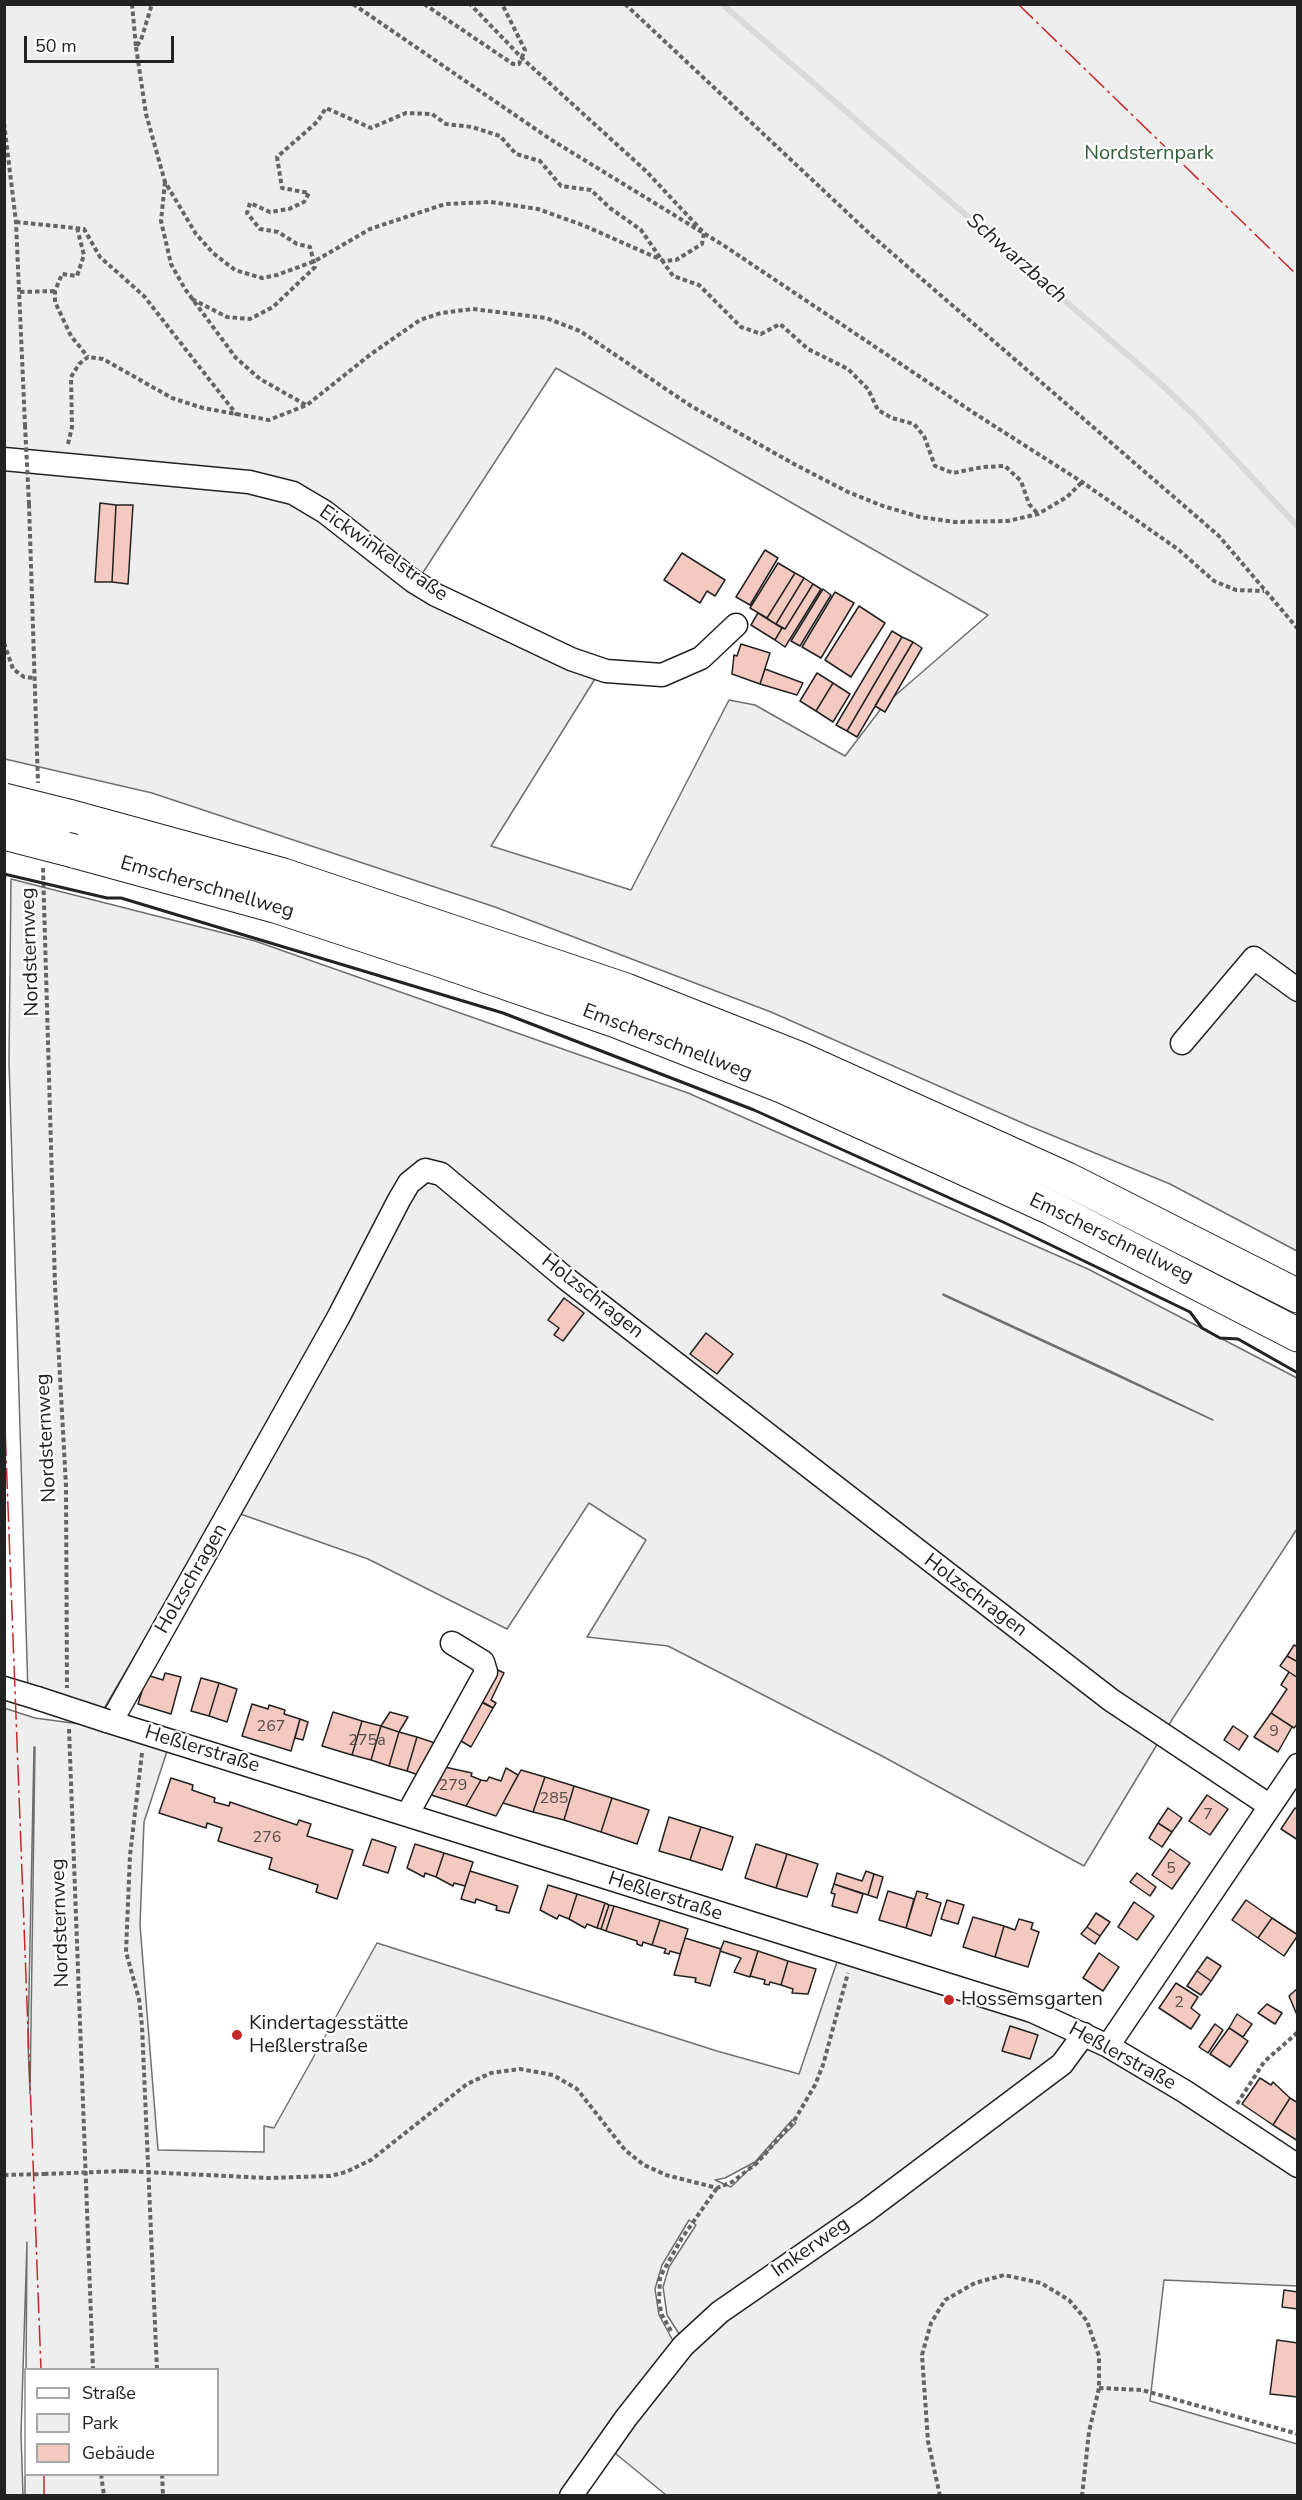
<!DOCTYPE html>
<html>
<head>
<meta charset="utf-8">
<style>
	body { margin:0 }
	#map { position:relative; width:1302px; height:2500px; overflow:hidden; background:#fff; font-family:"Nunito Sans",sans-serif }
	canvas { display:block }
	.frame { position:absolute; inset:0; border:6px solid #222; pointer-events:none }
	.legend { position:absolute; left:24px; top:2368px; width:195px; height:108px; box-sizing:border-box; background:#fff; border:2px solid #a7a7a7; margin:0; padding:8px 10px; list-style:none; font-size:18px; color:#222 }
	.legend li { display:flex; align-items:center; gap:12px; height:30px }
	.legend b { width:30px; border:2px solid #a7a7a7 }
	.scale { position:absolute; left:24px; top:36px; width:150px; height:27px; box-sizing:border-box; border:3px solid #222; border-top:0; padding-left:8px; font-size:18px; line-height:21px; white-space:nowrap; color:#222; -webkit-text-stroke:4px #fff; paint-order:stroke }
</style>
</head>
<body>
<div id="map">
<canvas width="1302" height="2500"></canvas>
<div class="frame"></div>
<ul class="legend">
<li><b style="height:8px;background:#fff"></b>Straße</li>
<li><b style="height:16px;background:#eee"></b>Park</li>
<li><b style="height:16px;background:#f3c9c0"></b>Gebäude</li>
</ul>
<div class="scale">50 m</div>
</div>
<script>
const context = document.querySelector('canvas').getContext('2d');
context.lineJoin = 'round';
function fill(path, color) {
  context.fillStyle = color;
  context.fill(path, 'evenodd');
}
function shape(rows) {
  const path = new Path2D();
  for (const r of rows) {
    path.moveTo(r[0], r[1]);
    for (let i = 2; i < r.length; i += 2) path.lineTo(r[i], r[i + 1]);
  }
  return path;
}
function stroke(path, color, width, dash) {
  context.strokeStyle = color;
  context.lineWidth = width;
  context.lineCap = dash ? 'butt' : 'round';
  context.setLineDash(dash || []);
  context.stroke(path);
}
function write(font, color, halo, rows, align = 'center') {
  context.font = font + ' "Nunito Sans",sans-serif';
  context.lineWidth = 4.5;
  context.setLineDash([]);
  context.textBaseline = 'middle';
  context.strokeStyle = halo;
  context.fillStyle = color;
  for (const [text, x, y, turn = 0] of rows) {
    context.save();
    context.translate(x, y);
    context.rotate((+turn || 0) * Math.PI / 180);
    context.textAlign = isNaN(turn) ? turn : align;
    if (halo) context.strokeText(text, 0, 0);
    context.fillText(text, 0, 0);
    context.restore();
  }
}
const green = shape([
	[5,5,1297,5,1297,1251,1170,1184,1027,1125,771,1012,495,907,152,793,5,759,5,5],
	[556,368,988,615,883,706,845,756,755,705,729,700,631,890,491,846,603,666,420,577,556,368],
	[11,879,255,941,688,1093,1088,1269,1297,1378,1297,1529,1173,1718,1084,1866,882,1756,668,1646,587,1637,646,1540,589,1503,507,1629,368,1559,232,1511,167,1601,99,1717,28,1693,9,1062,11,879],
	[943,1294,1110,1371,1213,1420,943,1295,943,1294],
	[4,1708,35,1718,110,1728,169,1745,144,1822,140,1925,158,2150,264,2152,264,2126,274,2128,377,1943,717,2051,799,2074,840,1953,1082,2034,1060,2063,683,2340,667,2315,663,2287,669,2267,696,2225,689,2220,662,2265,655,2289,659,2315,677,2348,565,2495,25,2495,25,2406,26,2474,218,2474,218,2370,26,2369,27,2242,21,2434,23,2495,5,2495,4,1708],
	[34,1747,35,1747,30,2094,28,2043,34,1747],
	[792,2120,796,2123,731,2187,715,2180,725,2178,755,2162,792,2120],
	[1084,2036,1297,2168,1297,2286,1164,2280,1150,2401,1297,2444,1297,2495,666,2495,610,2449,687,2349,1084,2036]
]);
const stream = shape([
	[722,4,1160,383,1195,416,1298,527]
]);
const building = shape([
	[100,503,116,505,112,582,95,582,100,503],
	[116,505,133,505,128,584,112,582,116,505],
	[765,550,778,558,750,605,736,597,765,550],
	[682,553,725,580,715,596,707,591,700,603,664,580,682,553],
	[778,563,795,573,767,618,750,608,778,563],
	[795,573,804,578,776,624,767,618,795,573],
	[804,578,813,584,785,629,776,624,804,578],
	[813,584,821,589,785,647,775,640,782,628,785,629,813,584],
	[823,589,831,595,800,646,791,641,823,589],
	[835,592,854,603,821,658,802,647,835,592],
	[859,606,885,623,851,677,825,660,859,606],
	[758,613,782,628,775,640,751,625,758,613],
	[892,631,902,637,847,731,836,725,892,631],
	[902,637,913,642,857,737,847,731,902,637],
	[913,642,922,648,885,712,875,706,913,642],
	[741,644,770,653,760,684,732,674,734,655,737,656,741,644],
	[765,669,803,683,797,695,760,684,765,669],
	[817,673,833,683,816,711,800,701,817,673],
	[833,683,850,694,833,722,816,711,833,683],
	[564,1298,584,1313,563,1341,554,1335,559,1328,548,1320,564,1298],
	[706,1333,733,1354,717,1374,690,1354,706,1333],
	[1294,1645,1298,1647,1298,1662,1287,1656,1294,1645],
	[1287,1656,1298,1662,1298,1678,1280,1666,1287,1656],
	[496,1669,504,1673,491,1700,496,1703,493,1708,479,1700,496,1669],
	[1289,1672,1298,1678,1298,1723,1294,1728,1271,1713,1287,1689,1281,1685,1289,1672],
	[165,1673,181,1677,171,1714,138,1704,147,1675,163,1680,165,1673],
	[201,1678,219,1683,209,1716,191,1711,201,1678],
	[219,1683,237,1689,227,1722,209,1716,219,1683],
	[477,1700,493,1708,471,1747,456,1738,477,1700],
	[252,1704,268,1709,269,1705,285,1710,284,1714,300,1719,291,1751,242,1736,252,1704],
	[333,1712,362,1721,352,1755,322,1746,333,1712],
	[390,1712,408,1717,399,1732,381,1726,390,1712],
	[1271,1713,1292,1727,1278,1752,1254,1737,1271,1713],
	[300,1719,308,1722,303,1740,295,1738,300,1719],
	[362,1721,381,1726,371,1760,352,1755,362,1721],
	[381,1726,399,1732,389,1766,371,1760,381,1726],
	[1233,1726,1248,1736,1239,1750,1224,1740,1233,1726],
	[399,1732,417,1737,407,1771,389,1766,399,1732],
	[417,1737,435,1743,424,1777,407,1771,417,1737],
	[440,1766,472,1773,471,1776,481,1780,466,1806,425,1793,440,1766],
	[506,1768,518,1775,496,1816,466,1806,481,1780,487,1781,489,1777,501,1781,506,1768],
	[521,1770,545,1777,533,1812,503,1803,521,1770],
	[545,1777,574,1786,564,1820,533,1812,545,1777],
	[171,1778,193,1785,192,1790,215,1798,214,1802,229,1806,230,1802,297,1825,299,1820,311,1824,307,1836,353,1850,337,1899,316,1892,318,1885,269,1869,272,1858,218,1841,222,1828,207,1823,206,1828,159,1813,171,1778],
	[574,1786,612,1798,601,1832,564,1820,574,1786],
	[1207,1795,1228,1809,1210,1835,1189,1821,1207,1795],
	[612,1798,649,1810,637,1844,601,1832,612,1798],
	[1168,1808,1182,1818,1172,1832,1158,1823,1168,1808],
	[1295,1808,1298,1809,1298,1840,1281,1829,1295,1808],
	[669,1817,701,1827,690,1860,659,1851,669,1817],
	[1158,1823,1172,1832,1162,1847,1149,1838,1158,1823],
	[701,1827,733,1837,722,1870,690,1860,701,1827],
	[372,1839,396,1847,388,1873,363,1865,372,1839],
	[415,1844,444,1853,436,1877,425,1873,424,1877,407,1868,415,1844],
	[756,1844,787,1854,776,1888,745,1878,756,1844],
	[1170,1849,1190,1863,1172,1889,1152,1875,1170,1849],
	[444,1853,473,1862,465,1886,454,1883,453,1886,436,1877,444,1853],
	[787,1854,818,1864,807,1897,776,1888,787,1854],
	[470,1871,518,1886,509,1913,496,1910,497,1906,476,1899,475,1903,461,1899,470,1871],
	[866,1871,874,1874,868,1895,834,1884,837,1873,862,1881,866,1871],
	[1137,1873,1156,1887,1150,1896,1130,1882,1137,1873],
	[874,1874,883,1877,877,1898,868,1895,874,1874],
	[834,1884,863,1894,857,1913,832,1906,835,1894,831,1893,834,1884],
	[548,1885,577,1894,569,1919,559,1915,557,1919,540,1910,548,1885],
	[888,1891,914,1899,906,1928,879,1920,888,1891],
	[917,1891,928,1894,926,1898,941,1903,931,1936,906,1928,917,1891],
	[577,1894,605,1903,597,1928,587,1924,585,1928,569,1919,577,1894],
	[947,1900,964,1905,958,1924,941,1919,947,1900],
	[1246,1900,1272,1918,1258,1938,1232,1920,1246,1900],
	[1134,1902,1154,1916,1137,1940,1118,1927,1134,1902],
	[605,1903,609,1905,601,1929,597,1928,605,1903],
	[609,1905,614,1906,606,1931,601,1929,609,1905],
	[614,1906,660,1920,652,1945,643,1942,642,1946,637,1944,637,1941,606,1931,614,1906],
	[1096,1913,1110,1922,1100,1936,1087,1927,1096,1913],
	[973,1917,1004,1926,995,1957,963,1947,973,1917],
	[1272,1918,1298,1935,1284,1956,1258,1938,1272,1918],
	[1019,1919,1033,1923,1031,1929,1039,1932,1028,1967,995,1957,1004,1926,1015,1930,1019,1919],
	[660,1920,688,1929,680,1954,670,1951,669,1954,664,1953,666,1949,652,1945,660,1920],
	[1087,1927,1100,1936,1095,1944,1081,1934,1087,1927],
	[685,1938,721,1949,710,1986,695,1982,696,1978,674,1975,685,1938],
	[724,1941,758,1951,750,1977,734,1972,741,1958,720,1951,724,1941],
	[758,1951,788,1961,781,1985,770,1982,769,1985,764,1984,765,1980,750,1976,758,1951],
	[1099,1953,1119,1967,1103,1991,1083,1978,1099,1953],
	[1207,1957,1221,1966,1211,1981,1197,1971,1207,1957],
	[788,1961,816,1969,808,1994,792,1993,793,1989,781,1985,788,1961],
	[1197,1971,1211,1981,1201,1995,1187,1986,1197,1971],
	[1176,1983,1198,1997,1191,2008,1200,2015,1191,2029,1159,2008,1176,1983],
	[1298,1988,1298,2015,1297,2015,1289,1996,1298,1988],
	[1267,2004,1282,2013,1275,2024,1258,2013,1267,2004],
	[1237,2014,1252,2024,1243,2037,1229,2028,1237,2014],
	[1215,2024,1223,2030,1208,2053,1199,2047,1215,2024],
	[1010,2026,1038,2035,1030,2059,1002,2051,1010,2026],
	[1229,2028,1248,2041,1230,2067,1210,2054,1229,2028],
	[1260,2078,1271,2085,1273,2082,1290,2098,1273,2125,1242,2104,1260,2078],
	[1290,2098,1298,2103,1298,2141,1273,2125,1290,2098],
	[1284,2290,1298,2292,1298,2309,1282,2307,1284,2290],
	[1277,2340,1298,2343,1298,2397,1270,2394,1277,2340]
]);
const path = shape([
	[132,4,136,47,141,40,152,4],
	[353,4,550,139,723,245,974,413,1082,482,1179,550,1214,581,1236,590,1264,591],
	[424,4,513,64,519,64,525,50,502,4],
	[625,4,871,235,1219,536,1298,629],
	[136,47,146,114,165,182,196,234,213,253,235,270,262,278,277,275,315,261,370,229,445,204,491,202,538,209,585,226,664,261,676,260,702,244,704,233,646,171,523,59,470,4],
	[4,123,16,222,25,425],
	[165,182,161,221,171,264,185,289,236,358,260,379,306,405],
	[16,222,84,229,100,257,144,296,237,415],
	[77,228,84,255,77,276,62,274,55,291,55,302,71,336,88,357],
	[20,292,55,291],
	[192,299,227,317,250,319,273,307,315,267,310,247,297,244,278,232,260,229,247,213,250,203,270,212,289,209,304,202,309,193,282,188,277,157,317,122,326,108,371,128,406,113,432,114,446,124,472,127,500,136,516,154,540,161,561,186,591,190,610,208,641,230,673,276,699,285,741,327,761,334,780,324,808,349,848,369,868,389,878,410,892,418,914,424,924,436,935,466,953,473,983,467,1005,466,1021,481,1029,504,1038,514],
	[68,444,72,427,71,377,79,364,88,357,103,359,172,398,203,408,269,420,307,405,371,354,420,320,441,313,473,309,546,318,580,331,691,406,794,464,848,492,883,506,920,517,955,522,1008,521,1038,514,1067,497,1082,482],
	[29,504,38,783],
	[4,643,13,669,24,677,34,678],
	[43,868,55,1285,66,1486,67,1688],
	[69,1729,93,2370],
	[142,1753,130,1855,126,1952,139,1999,142,2026,157,2370],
	[1237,2104,1264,2062,1298,2032],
	[124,2171,268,2178,330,2176,346,2172,371,2160,467,2084,491,2073,520,2069,553,2075,577,2089,625,2150,644,2165,666,2175,717,2188,732,2182,757,2163,794,2121,815,2085,823,2065,848,1973],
	[4,2175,44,2174],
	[671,2331,662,2315,659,2302,660,2277,682,2238,717,2188],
	[1099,2388,1142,2390,1298,2434],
	[101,2474,104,2496],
	[162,2474,163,2496],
	[940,2496,928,2441,922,2355,931,2323,945,2300,975,2283,1004,2275,1041,2283,1069,2300,1087,2321,1099,2356,1099,2388,1089,2432,1082,2496]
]);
const minor = shape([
	[4,459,249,482,293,493,325,512,413,581,436,595,571,659,606,671,662,675,701,658,736,625],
	[1182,1043,1254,958,1298,990],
	[4,1688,37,1698],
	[107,1721,1032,2011,1108,2046,1184,2091,1298,2166],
	[111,1722,338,1318,399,1200,409,1183,425,1170,441,1174,564,1277,1111,1700,1270,1806],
	[407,1815,486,1672,483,1662,452,1643],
	[1108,2046,1298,1765],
	[571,2496,626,2418,683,2346,720,2312,866,2211,1062,2064,1084,2034]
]);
const highway = shape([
	[68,816,283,875,626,990,796,1057,1067,1179,1298,1296],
	[74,851,275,906,439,960,616,1021,784,1087,1051,1208,1298,1335]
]);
const pathBridge = shape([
	[25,425,29,504],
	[44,2174,124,2171]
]);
const minorBridge = shape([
	[37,1698,107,1721]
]);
const highwayBridge = shape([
	[4,800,68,816],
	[4,833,74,851]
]);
const wall = shape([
	[4,874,107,898,121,898,503,1013,754,1110,1003,1222,1190,1312,1202,1328,1220,1338,1238,1339,1298,1373]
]);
const power = shape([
	[1018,4,1298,276],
	[4,1402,41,2370],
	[44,2474,44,2496]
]);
const markers = [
	[949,2000,6,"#c62828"],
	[237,2035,6,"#c62828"]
];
const numberNames = [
	["267",271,1727],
	["9",1274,1732],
	["275a",367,1741],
	["279",453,1786],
	["285",554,1799],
	["7",1208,1815],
	["276",267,1838],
	["5",1171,1869],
	["2",1179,2003]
];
const parkNames = [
	["Nordsternpark",1149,154]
];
const streetNames = [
	["Eickwinkelstraße",383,554,35],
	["Emscherschnellweg",207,888,16],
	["Nordsternweg",31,952,-92],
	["Emscherschnellweg",667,1043,21],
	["Emscherschnellweg",1111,1239,26],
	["Holzschragen",592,1297,38],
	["Nordsternweg",47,1438,-93],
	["Holzschragen",192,1579,-60],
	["Holzschragen",975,1596,37],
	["Heßlerstraße",202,1750,17],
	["Heßlerstraße",665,1897,18],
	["Nordsternweg",61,1923,-92],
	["Heßlerstraße",1122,2057,29],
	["Imkerweg",811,2248,-35]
];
const poiNames = [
	["Hossemsgarten",961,2000],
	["Kindertagesstätte",249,2024],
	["Heßlerstraße",249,2047]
];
const waterNames = [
	["Schwarzbach",1016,259,41]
];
fill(green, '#eee');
stroke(green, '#6f6f6f', 1.5);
stroke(stream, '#d9d9d9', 6);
fill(building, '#f3c9c0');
stroke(building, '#222', 1.5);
stroke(minor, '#222', 25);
stroke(highway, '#222', 35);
stroke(path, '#646464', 4, [4.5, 3]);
stroke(minor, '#fff', 22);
stroke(highway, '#fff', 33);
stroke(minorBridge, '#222', 25, []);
stroke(highwayBridge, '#222', 35, []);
stroke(pathBridge, '#646464', 4, [4.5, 3]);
stroke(minorBridge, '#fff', 22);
stroke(highwayBridge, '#fff', 33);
stroke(wall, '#222', 3);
stroke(power, '#c62828', 1.5, [21, 4.5, 3, 4.5]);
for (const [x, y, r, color] of markers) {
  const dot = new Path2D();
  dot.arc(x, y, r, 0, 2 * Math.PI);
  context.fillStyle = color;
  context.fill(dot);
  stroke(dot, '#fff', 2);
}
write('16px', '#564c4a', null, numberNames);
write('20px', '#2f5e38', '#fff', parkNames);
write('20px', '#222', '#fff', streetNames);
write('20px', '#222', '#fff', poiNames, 'left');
write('italic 21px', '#222', '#fff', waterNames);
</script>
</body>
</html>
